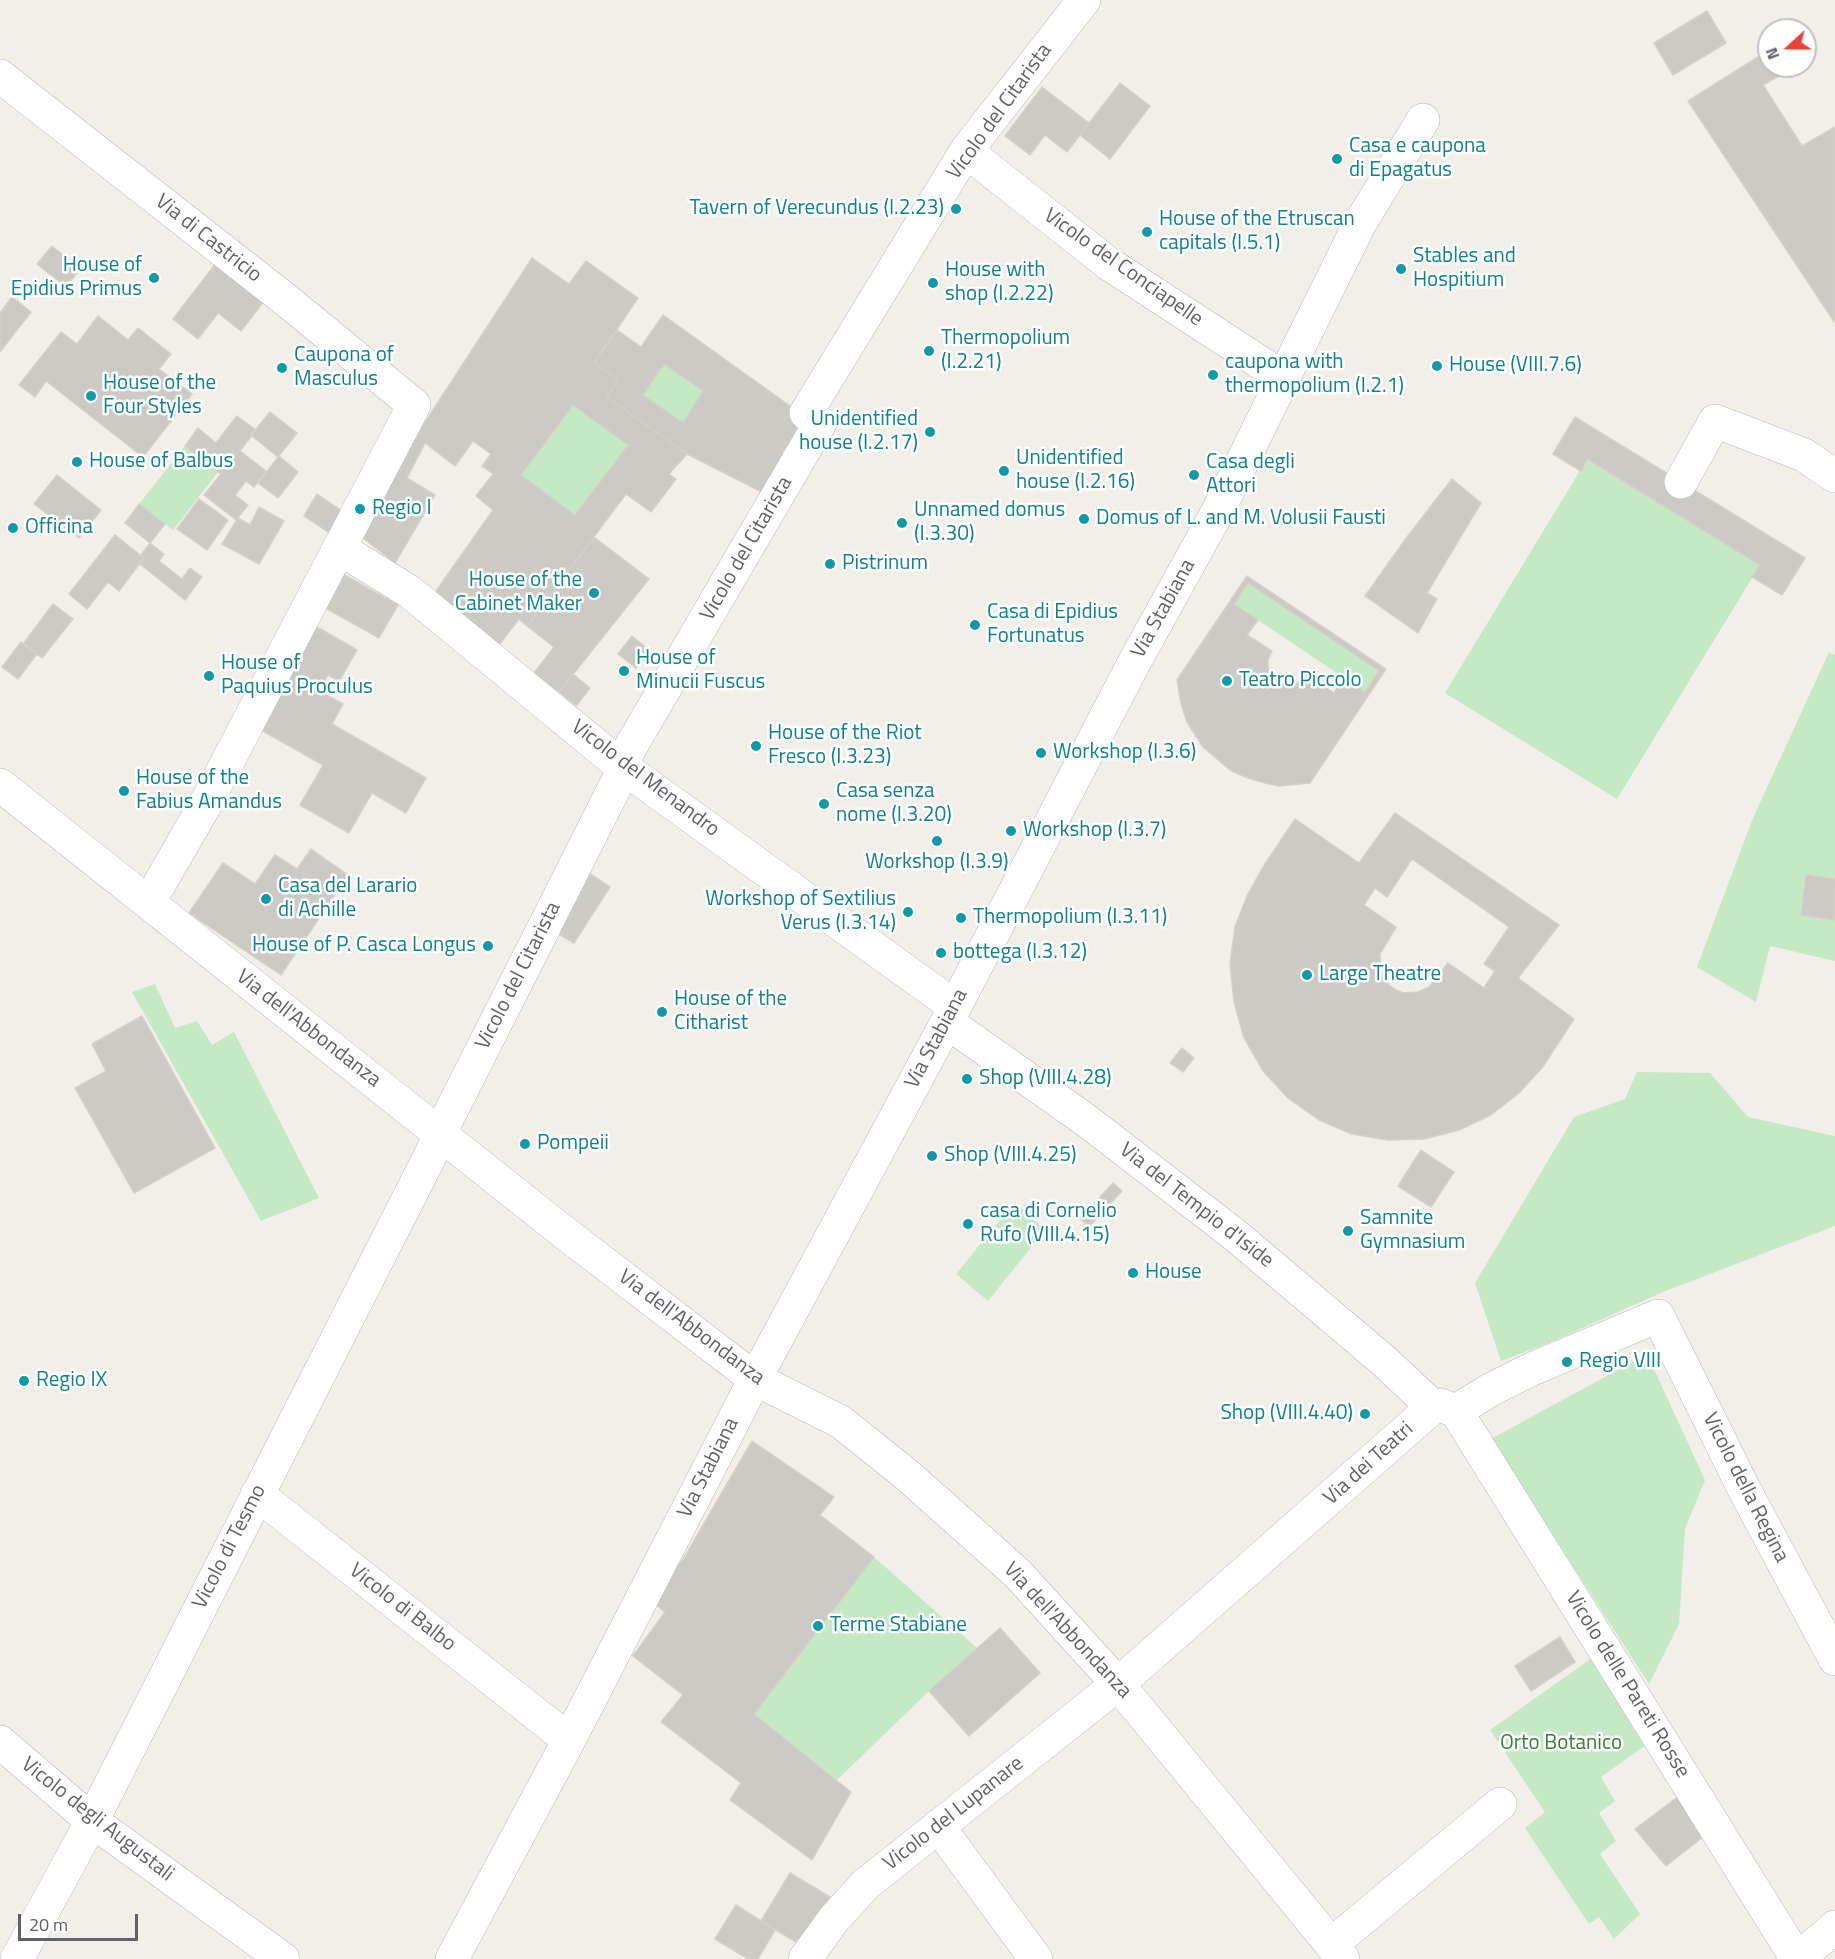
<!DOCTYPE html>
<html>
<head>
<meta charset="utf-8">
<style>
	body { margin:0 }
	#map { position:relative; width:1835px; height:1959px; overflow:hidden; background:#f1efe8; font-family:"Titillium Web",sans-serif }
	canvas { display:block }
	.north { position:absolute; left:1757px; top:18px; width:60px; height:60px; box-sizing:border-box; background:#fff; border:2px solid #bfc1c3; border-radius:50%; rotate:249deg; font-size:16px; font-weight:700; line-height:24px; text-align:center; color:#5f6368 }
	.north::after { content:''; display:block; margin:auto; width:21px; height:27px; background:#ea4335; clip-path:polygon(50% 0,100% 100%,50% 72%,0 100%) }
	.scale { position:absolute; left:18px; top:1914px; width:120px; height:27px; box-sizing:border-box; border:3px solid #5f6368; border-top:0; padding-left:8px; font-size:18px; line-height:21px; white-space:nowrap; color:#5f6368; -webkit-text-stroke:4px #fff; paint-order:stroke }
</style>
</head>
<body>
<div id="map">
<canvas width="1835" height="1959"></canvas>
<div class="north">N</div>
<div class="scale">20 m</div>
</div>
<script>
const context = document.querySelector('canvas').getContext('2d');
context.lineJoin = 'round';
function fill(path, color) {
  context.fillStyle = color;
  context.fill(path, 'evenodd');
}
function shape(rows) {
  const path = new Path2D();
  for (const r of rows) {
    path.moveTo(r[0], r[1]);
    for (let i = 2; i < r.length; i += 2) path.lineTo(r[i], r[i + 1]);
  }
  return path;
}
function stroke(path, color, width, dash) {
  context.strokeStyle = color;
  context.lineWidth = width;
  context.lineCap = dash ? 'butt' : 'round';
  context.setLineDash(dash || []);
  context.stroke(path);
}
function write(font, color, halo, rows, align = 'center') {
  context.font = font + ' "Titillium Web",sans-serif';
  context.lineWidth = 5;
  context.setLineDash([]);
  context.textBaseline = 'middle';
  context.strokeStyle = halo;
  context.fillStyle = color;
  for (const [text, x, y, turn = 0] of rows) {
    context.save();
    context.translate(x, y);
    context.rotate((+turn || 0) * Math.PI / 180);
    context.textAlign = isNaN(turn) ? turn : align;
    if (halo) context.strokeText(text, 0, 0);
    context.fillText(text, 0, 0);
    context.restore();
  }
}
const green = shape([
	[664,364,703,391,683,423,643,395],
	[573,405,628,445,575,515,521,475],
	[185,446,218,472,173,530,139,504],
	[1587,459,1760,565,1617,799,1445,693],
	[1248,583,1379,671,1365,692,1234,604],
	[1829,652,1835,655,1835,961,1770,946,1756,1002,1697,967,1753,818],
	[155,984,175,1028,197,1021,212,1045,234,1032,319,1198,261,1221,132,992],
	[1637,1072,1710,1073,1748,1117,1835,1136,1835,1226,1663,1292,1551,1342,1501,1361,1475,1283,1574,1117,1625,1099],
	[1015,1202,1045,1230,988,1301,956,1274],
	[1647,1354,1705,1480,1685,1529,1679,1624,1649,1684,1491,1439],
	[874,1557,977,1648,929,1691,837,1780,754,1714],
	[1592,1658,1646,1745,1601,1777,1615,1801,1599,1813,1616,1841,1600,1854,1640,1914,1614,1939,1599,1917,1589,1924,1525,1828,1545,1812,1490,1730]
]);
const building = shape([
	[1707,11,1726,43,1673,75,1654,43,1707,11],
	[1769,50,1769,66,1796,66,1763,85,1802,146,1835,127,1835,323,1688,101,1769,50],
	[1120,83,1150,106,1110,159,1080,135,1120,83],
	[1042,87,1089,123,1067,152,1045,135,1030,155,1005,136,1042,87],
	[52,246,80,269,66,287,37,264,52,246],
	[220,258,268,296,241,331,218,313,198,339,173,319,220,258],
	[532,258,569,284,586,261,638,298,594,363,618,380,607,397,687,454,669,474,676,479,651,512,626,494,527,626,519,619,499,645,434,594,493,510,476,496,493,474,482,466,491,454,473,441,455,466,425,443,407,478,435,495,395,563,358,534,416,436,532,258],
	[573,405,628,445,575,515,521,475,573,405],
	[12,297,31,312,0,352,0,313,12,297],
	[663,315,804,416,762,492,687,454,607,397,618,380,594,363,617,330,641,347,663,315],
	[664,364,703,391,683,423,643,395,664,364],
	[98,316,128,340,138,328,171,354,159,369,192,394,143,457,46,381,35,397,19,385,61,332,77,344,98,316],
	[270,412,297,433,278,457,251,435,270,412],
	[237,416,256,430,240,451,266,471,254,487,246,481,235,495,248,505,236,520,204,495,221,474,185,446,198,428,216,443,237,416],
	[1575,417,1805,558,1782,595,1752,577,1760,565,1587,459,1581,471,1553,454,1575,417],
	[279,456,298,472,278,498,258,483,279,456],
	[57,475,101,510,79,538,34,504,57,475],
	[1452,479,1481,503,1427,593,1437,599,1418,633,1365,596,1407,537,1452,479],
	[317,494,342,511,331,534,304,516,317,494],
	[199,499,228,520,207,550,177,529,199,499],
	[139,504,165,524,150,543,125,523,139,504],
	[259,507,284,521,259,564,222,544,238,518,250,525,259,507],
	[115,535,144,558,119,591,108,582,87,609,69,594,115,535],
	[594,537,649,579,559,692,534,673,554,647,527,626,594,537],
	[150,543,164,554,159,561,182,579,190,568,202,577,185,600,140,564,144,558,141,555,150,543],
	[341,573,398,605,379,638,322,606,341,573],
	[1247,576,1386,669,1310,783,1280,786,1265,783,1245,777,1230,770,1203,747,1187,722,1181,704,1177,680,1247,576],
	[1248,583,1379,671,1365,692,1344,677,1334,693,1307,674,1299,682,1289,685,1279,683,1272,677,1268,669,1268,660,1272,651,1247,635,1258,620,1234,604,1248,583],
	[53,604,73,619,42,658,23,644,53,604],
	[312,624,357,650,339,681,328,675,319,691,343,704,332,724,426,778,406,813,372,793,349,833,300,805,323,765,254,726,312,624],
	[632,636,650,651,636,668,618,654,632,636],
	[21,642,37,654,18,679,2,667,21,642],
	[573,674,590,688,576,706,559,692,573,674],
	[1395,813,1559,925,1518,978,1574,1019,1542,1068,1519,1093,1491,1115,1459,1130,1424,1139,1388,1140,1352,1134,1319,1120,1288,1098,1263,1071,1244,1038,1234,1002,1230,964,1235,927,1247,896,1263,867,1295,819,1359,863,1395,813],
	[1412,859,1509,927,1484,964,1495,971,1484,988,1448,963,1429,987,1418,992,1403,993,1396,990,1389,985,1381,972,1380,954,1396,927,1364,905,1375,888,1387,897,1412,859],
	[311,849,348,875,281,975,189,913,223,863,255,884,275,855,297,869,311,849],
	[584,870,610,887,574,943,552,930,584,870],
	[1806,875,1835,879,1834,920,1801,915,1806,875],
	[142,1016,215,1148,134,1193,75,1088,106,1071,92,1044,142,1016],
	[1182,1048,1194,1058,1183,1072,1170,1063,1182,1048],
	[1421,1150,1454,1172,1431,1207,1398,1186,1421,1150],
	[1113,1183,1122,1191,1089,1227,1080,1219,1113,1183],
	[752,1441,834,1497,820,1515,874,1557,754,1714,851,1792,812,1860,730,1800,741,1783,661,1722,683,1695,633,1656,665,1612,652,1602,677,1558,681,1563,752,1441],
	[1000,1628,1040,1673,969,1736,929,1691,1000,1628],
	[1560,1637,1575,1662,1531,1691,1515,1666,1560,1637],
	[1683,1793,1708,1833,1666,1866,1635,1829,1683,1793],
	[790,1873,830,1897,801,1945,761,1921,790,1873],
	[736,1905,775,1930,758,1959,748,1959,715,1939,736,1905]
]);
const street = shape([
	[0,76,286,300,414,405,205,805,149,902],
	[966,151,1109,264,1284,378],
	[1681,482,1715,421,1804,455,1835,476],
	[339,548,410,592,620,765,954,1006],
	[0,785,561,1230,755,1379,841,1422,907,1475,1017,1573,1118,1684,1343,1959],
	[947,1022,1087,1121,1235,1235,1384,1361,1433,1407],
	[1456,1411,1797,1959],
	[257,1494,569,1740],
	[0,1742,92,1821,283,1959],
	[938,1826,1036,1959],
	[1332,1944,1500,1804],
	[17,1959,92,1821,431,1154,440,1133,620,777,620,765,820,423,806,413,966,151,1084,0],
	[452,1959,569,1740,755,1379,947,1022,1135,661,1218,511,1359,225,1423,120],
	[805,1959,834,1919,866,1884,1118,1684,1433,1407,1440,1405,1456,1411,1490,1390,1532,1369,1658,1316,1744,1489,1835,1659],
	[1798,1959,1835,1927]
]);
const markers = [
	[1337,159,6,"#0f9aa8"],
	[956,209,6,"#0f9aa8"],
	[1147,232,6,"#0f9aa8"],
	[1401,269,6,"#0f9aa8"],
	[154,278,6,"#0f9aa8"],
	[933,283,6,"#0f9aa8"],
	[929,351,6,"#0f9aa8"],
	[1437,366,6,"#0f9aa8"],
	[282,368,6,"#0f9aa8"],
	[1213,375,6,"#0f9aa8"],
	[91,396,6,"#0f9aa8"],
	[930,432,6,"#0f9aa8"],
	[77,462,6,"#0f9aa8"],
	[1004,471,6,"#0f9aa8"],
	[1194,475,6,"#0f9aa8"],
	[360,509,6,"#0f9aa8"],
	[1084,519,6,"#0f9aa8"],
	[902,523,6,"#0f9aa8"],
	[13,528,6,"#0f9aa8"],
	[830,564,6,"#0f9aa8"],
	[594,593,6,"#0f9aa8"],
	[975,625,6,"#0f9aa8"],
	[624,671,6,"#0f9aa8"],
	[209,676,6,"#0f9aa8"],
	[1227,681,6,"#0f9aa8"],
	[756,746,6,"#0f9aa8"],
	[1041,753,6,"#0f9aa8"],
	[124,791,6,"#0f9aa8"],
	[824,804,6,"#0f9aa8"],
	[1011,831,6,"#0f9aa8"],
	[937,841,6,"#0f9aa8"],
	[266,899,6,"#0f9aa8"],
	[908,912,6,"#0f9aa8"],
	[961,918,6,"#0f9aa8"],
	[488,946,6,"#0f9aa8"],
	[941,953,6,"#0f9aa8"],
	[1307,975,6,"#0f9aa8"],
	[662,1012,6,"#0f9aa8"],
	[967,1079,6,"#0f9aa8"],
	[525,1144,6,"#0f9aa8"],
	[932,1156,6,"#0f9aa8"],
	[968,1224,6,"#0f9aa8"],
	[1348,1231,6,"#0f9aa8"],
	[1133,1273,6,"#0f9aa8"],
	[1567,1362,6,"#0f9aa8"],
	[24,1381,6,"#0f9aa8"],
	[1365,1414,6,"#0f9aa8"],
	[818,1626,6,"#0f9aa8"]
];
const streetNames = [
	["Vicolo del Citarista",1000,112,-54],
	["Via di Castricio",208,239,38],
	["Vicolo del Conciapelle",1123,268,35],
	["Vicolo del Citarista",747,549,-60],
	["Via Stabiana",1164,609,-61],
	["Vicolo del Menandro",645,779,37],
	["Vicolo del Citarista",519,976,-63],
	["Via dell'Abbondanza",308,1029,38],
	["Via Stabiana",937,1039,-62],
	["Via del Tempio d'Iside",1196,1206,38],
	["Via dell'Abbondanza",691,1328,37],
	["Via dei Teatri",1369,1464,-42],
	["Via Stabiana",709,1468,-63],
	["Vicolo della Regina",1745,1488,63],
	["Vicolo di Tesmo",230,1547,-63],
	["Vicolo di Balbo",402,1608,38],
	["Via dell'Abbondanza",1067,1631,47],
	["Vicolo delle Pareti Rosse",1627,1685,58],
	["Vicolo del Lupanare",954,1814,-38],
	["Vicolo degli Augustali",97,1820,38]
];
const cultureNames = [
	["Casa e caupona",1349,147],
	["di Epagatus",1349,171],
	["Tavern of Verecundus (I.2.23)",944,209,"right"],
	["House of the Etruscan",1159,220],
	["capitals (I.5.1)",1159,244],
	["Stables and",1413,257],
	["Hospitium",1413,281],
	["House of",142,266,"right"],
	["Epidius Primus",142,290,"right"],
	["House with",945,271],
	["shop (I.2.22)",945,295],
	["Thermopolium",941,339],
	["(I.2.21)",941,363],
	["Caupona of",294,356],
	["Masculus",294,380],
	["caupona with",1225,363],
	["thermopolium (I.2.1)",1225,387],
	["House (VIII.7.6)",1449,366],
	["House of the",103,384],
	["Four Styles",103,408],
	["Unidentified",918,420,"right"],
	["house (I.2.17)",918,444,"right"],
	["Unidentified",1016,459],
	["house (I.2.16)",1016,483],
	["House of Balbus",89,462],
	["Casa degli",1206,463],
	["Attori",1206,487],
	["Regio I",372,509],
	["Unnamed domus",914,511],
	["(I.3.30)",914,535],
	["Domus of L. and M. Volusii Fausti",1096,519],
	["Officina",25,528],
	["Pistrinum",842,564],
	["House of the",582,581,"right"],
	["Cabinet Maker",582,605,"right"],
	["Casa di Epidius",987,613],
	["Fortunatus",987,637],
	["House of",636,659],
	["Minucii Fuscus",636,683],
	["House of",221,664],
	["Paquius Proculus",221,688],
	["Teatro Piccolo",1239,681],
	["House of the Riot",768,734],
	["Fresco (I.3.23)",768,758],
	["Workshop (I.3.6)",1053,753],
	["House of the",136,779],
	["Fabius Amandus",136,803],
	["Casa senza",836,792],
	["nome (I.3.20)",836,816],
	["Workshop (I.3.7)",1023,831],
	["Workshop (I.3.9)",937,863,"center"],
	["Casa del Larario",278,887],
	["di Achille",278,911],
	["Workshop of Sextilius",896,900,"right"],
	["Verus (I.3.14)",896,924,"right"],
	["Thermopolium (I.3.11)",973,918],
	["House of P. Casca Longus",476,946,"right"],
	["bottega (I.3.12)",953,953],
	["Large Theatre",1319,975],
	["House of the",674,1000],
	["Citharist",674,1024],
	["Shop (VIII.4.28)",979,1079],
	["Pompeii",537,1144],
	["Shop (VIII.4.25)",944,1156],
	["casa di Cornelio",980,1212],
	["Rufo (VIII.4.15)",980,1236],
	["Samnite",1360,1219],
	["Gymnasium",1360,1243],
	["House",1145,1273],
	["Regio VIII",1579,1362],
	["Regio IX",36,1381],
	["Shop (VIII.4.40)",1353,1414,"right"],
	["Terme Stabiane",830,1626]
];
const parkNames = [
	["Orto Botanico",1561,1744]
];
fill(green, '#c5e8c5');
fill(building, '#cccac5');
stroke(building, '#d6d1c6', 1.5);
stroke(street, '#b5b8bc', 34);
stroke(street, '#fff', 33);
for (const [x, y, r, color] of markers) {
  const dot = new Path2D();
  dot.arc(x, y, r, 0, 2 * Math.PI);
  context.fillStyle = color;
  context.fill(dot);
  stroke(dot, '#fff', 2);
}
write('21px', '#5f6368', '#fff', streetNames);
write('21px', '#0d838f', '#fff', cultureNames, 'left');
write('21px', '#348238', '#fff', parkNames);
</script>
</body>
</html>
